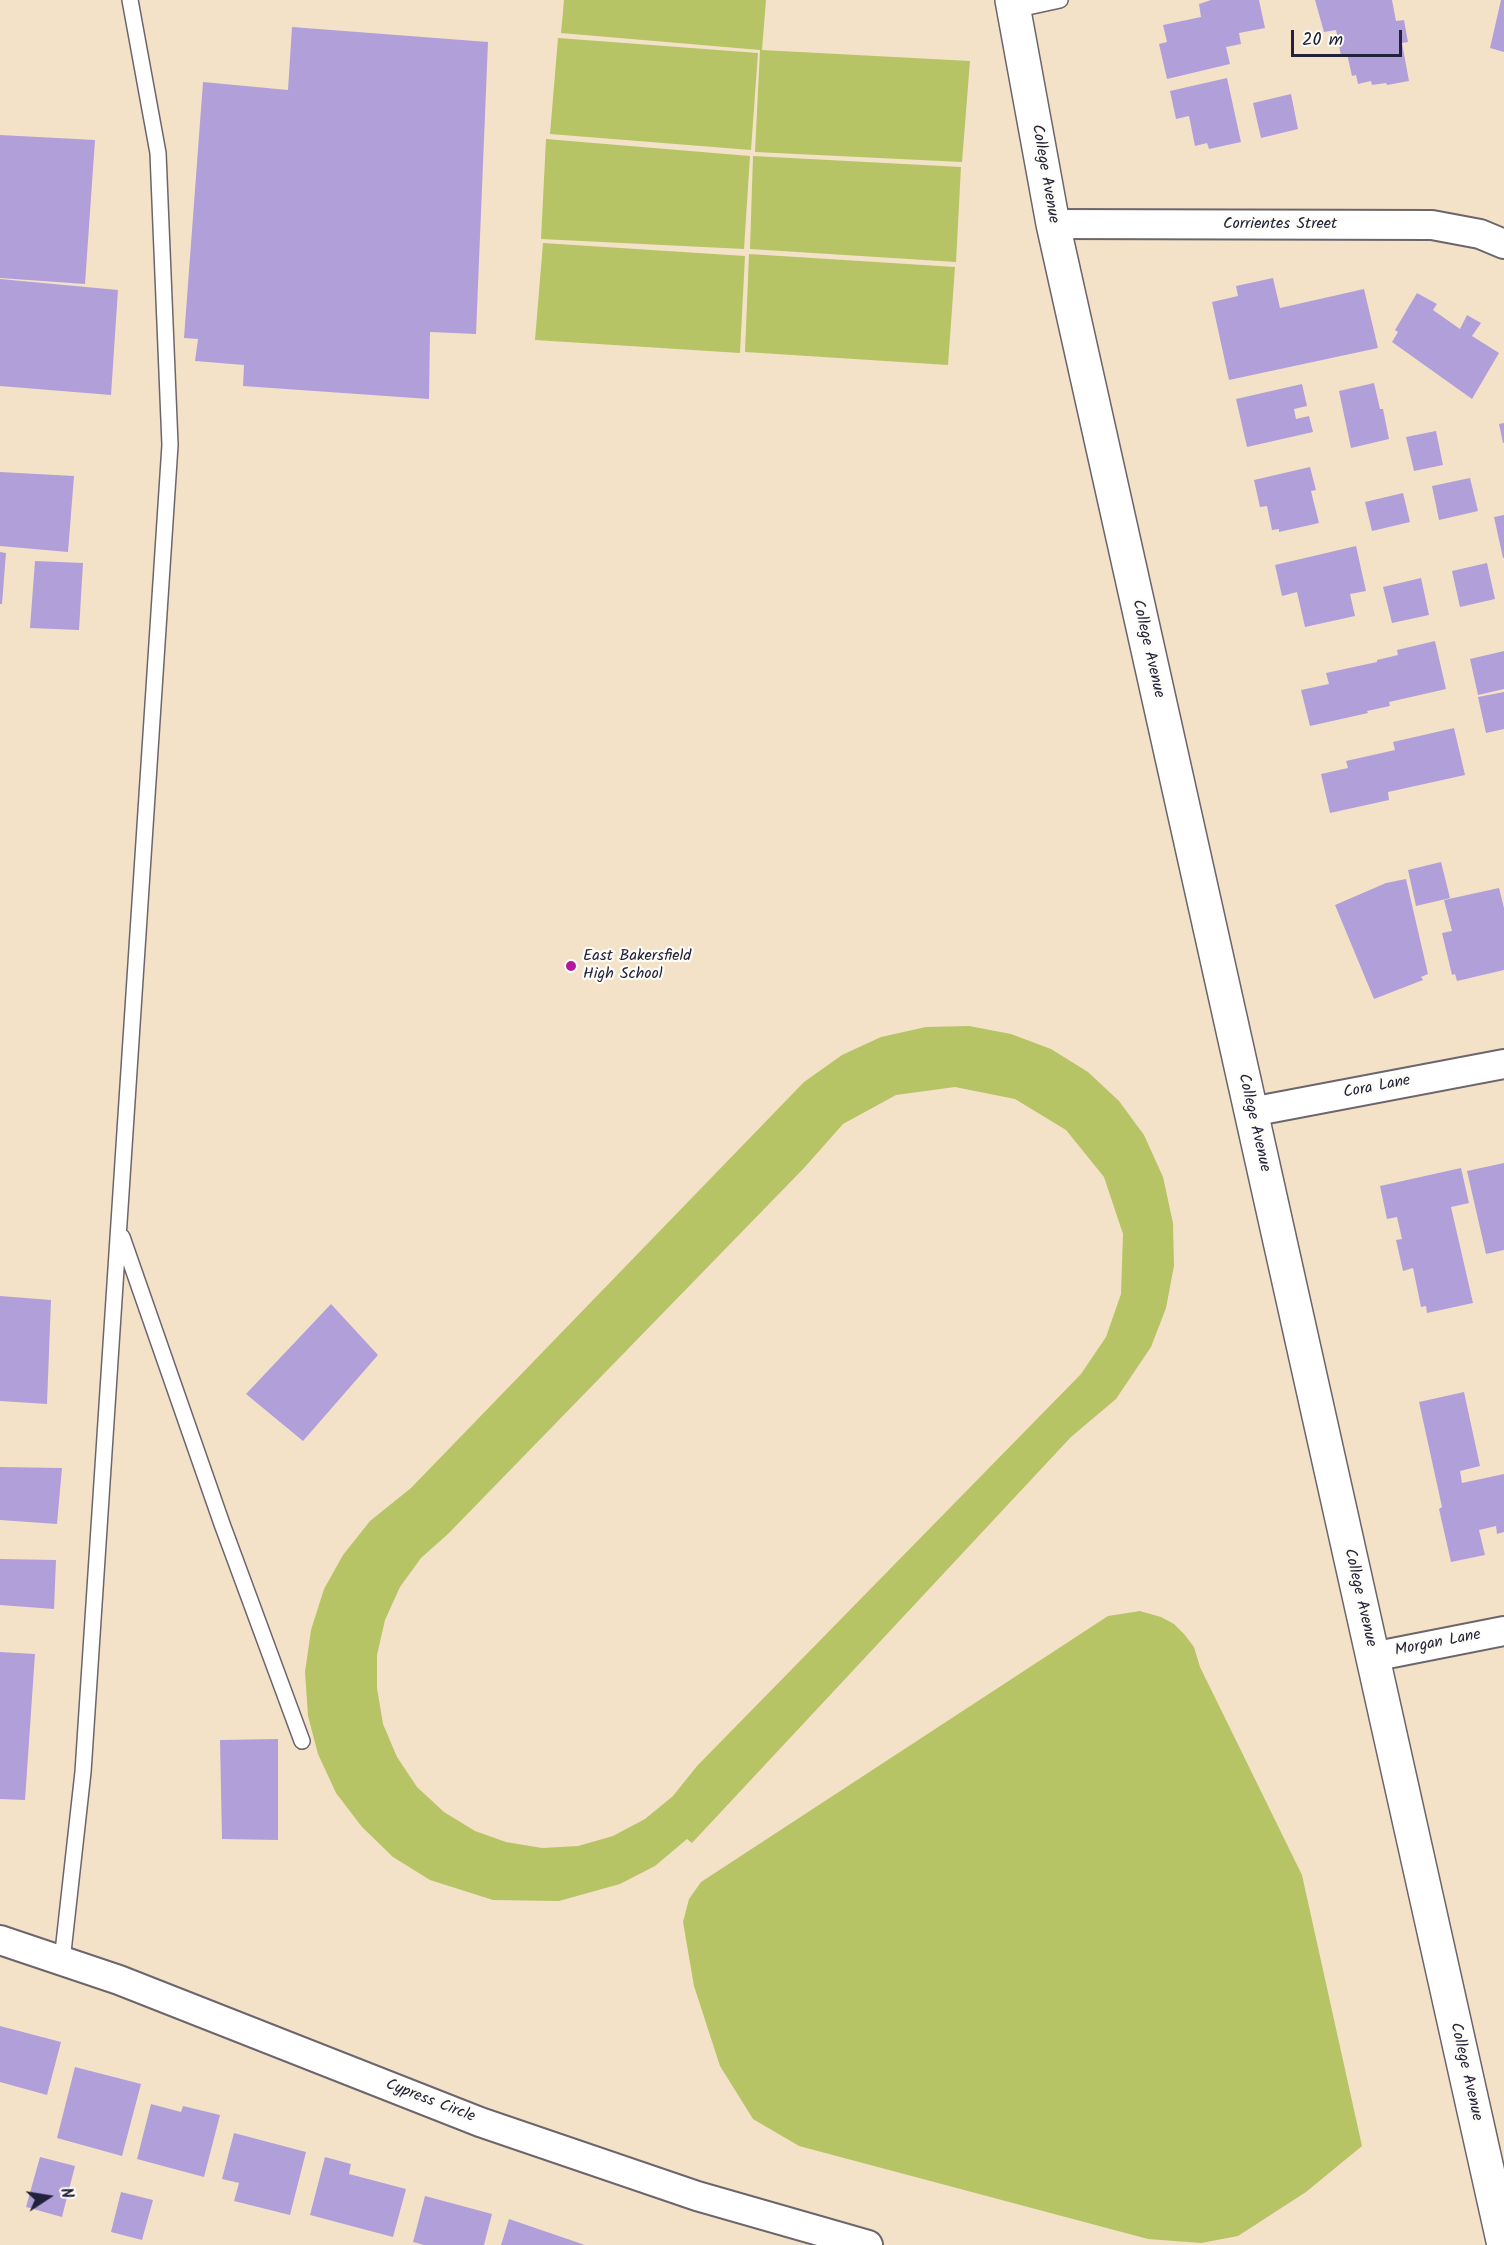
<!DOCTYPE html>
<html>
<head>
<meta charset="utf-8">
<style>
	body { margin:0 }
	#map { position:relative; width:1504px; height:2245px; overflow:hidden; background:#f4e2c8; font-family:Kalam,sans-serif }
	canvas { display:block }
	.north { position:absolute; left:18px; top:2167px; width:60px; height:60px; -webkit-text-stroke:4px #fdfcf7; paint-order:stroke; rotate:78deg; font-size:16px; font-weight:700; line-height:24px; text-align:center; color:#22223b }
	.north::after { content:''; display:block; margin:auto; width:21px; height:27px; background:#22223b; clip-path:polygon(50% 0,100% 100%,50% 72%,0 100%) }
	.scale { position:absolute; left:1291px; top:30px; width:111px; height:27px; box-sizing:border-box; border:3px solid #22223b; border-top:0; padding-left:8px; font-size:18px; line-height:21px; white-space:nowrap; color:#22223b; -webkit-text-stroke:4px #fdfcf7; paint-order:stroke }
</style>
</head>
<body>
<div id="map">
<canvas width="1504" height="2245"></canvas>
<div class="north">N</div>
<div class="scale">20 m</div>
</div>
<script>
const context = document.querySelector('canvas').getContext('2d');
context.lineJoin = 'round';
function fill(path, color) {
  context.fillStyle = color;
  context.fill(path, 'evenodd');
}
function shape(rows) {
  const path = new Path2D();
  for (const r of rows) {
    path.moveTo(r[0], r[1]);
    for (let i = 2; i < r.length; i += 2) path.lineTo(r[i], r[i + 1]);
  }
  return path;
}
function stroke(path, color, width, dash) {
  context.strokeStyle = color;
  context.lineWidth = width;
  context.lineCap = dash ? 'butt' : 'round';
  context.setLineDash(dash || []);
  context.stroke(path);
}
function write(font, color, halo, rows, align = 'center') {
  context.font = font + ' Kalam,sans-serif';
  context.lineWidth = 4.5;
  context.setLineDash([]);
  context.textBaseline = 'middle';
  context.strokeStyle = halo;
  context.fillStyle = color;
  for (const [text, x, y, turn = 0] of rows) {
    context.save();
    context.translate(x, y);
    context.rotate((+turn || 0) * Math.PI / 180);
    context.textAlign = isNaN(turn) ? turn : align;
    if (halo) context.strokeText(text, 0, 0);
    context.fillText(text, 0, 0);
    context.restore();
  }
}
const green = shape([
	[564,0,766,0,762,50,970,61,962,162,755,152,760,50,561,33],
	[558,38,758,53,751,150,550,134],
	[546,139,750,156,744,249,541,239],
	[753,156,961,167,956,262,750,249],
	[543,243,745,256,740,353,535,340],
	[749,254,955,267,948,365,745,352],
	[969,1026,1011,1034,1051,1049,1088,1072,1119,1101,1144,1135,1163,1177,1173,1223,1174,1266,1166,1308,1151,1347,1116,1399,1071,1437,692,1843,687,1839,655,1866,620,1884,559,1901,493,1900,430,1880,393,1857,362,1827,336,1793,318,1754,308,1716,305,1672,311,1630,324,1589,343,1555,370,1521,411,1488,804,1082,842,1055,881,1037,926,1027],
	[955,1087,1015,1099,1066,1130,1104,1177,1123,1234,1121,1294,1106,1337,1081,1374,697,1766,673,1796,645,1819,613,1836,578,1846,542,1848,506,1842,475,1831,444,1812,417,1787,397,1757,383,1724,377,1688,377,1655,385,1620,400,1587,421,1558,448,1534,805,1167,843,1124,896,1095],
	[1140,1611,1161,1617,1174,1624,1184,1634,1194,1647,1200,1667,1302,1875,1362,2146,1306,2192,1238,2236,1201,2243,1148,2239,799,2146,753,2119,720,2066,694,1986,683,1922,689,1899,701,1882,1108,1616]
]);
const building = shape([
	[1211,0,1259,0,1265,28,1239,33,1241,44,1226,47,1230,64,1167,79,1159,44,1167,42,1163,25,1201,17,1199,4],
	[1315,0,1392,0,1396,21,1404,20,1408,42,1402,43,1409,81,1387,85,1386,83,1372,85,1371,81,1358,84,1356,75,1352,76,1347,54,1341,56,1336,30,1324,32],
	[1501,0,1504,0,1504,52,1490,48],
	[292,27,488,42,476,334,430,332,429,399,243,386,244,365,195,361,198,339,184,338,203,82,288,90],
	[1227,78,1241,142,1209,149,1207,143,1195,146,1189,116,1176,119,1170,91],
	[1291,94,1298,129,1261,138,1253,103],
	[0,135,95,140,85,284,0,278],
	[1273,278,1280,308,1364,289,1378,348,1229,380,1212,302,1238,296,1236,286],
	[0,279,118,290,111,395,0,386],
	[1417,293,1437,304,1433,310,1460,329,1467,315,1481,323,1472,336,1499,353,1472,399,1392,342,1398,332,1395,330],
	[1374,383,1380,409,1383,409,1389,439,1351,448,1339,391],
	[1302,384,1307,406,1294,409,1296,419,1309,416,1313,432,1247,447,1236,399],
	[1504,423,1504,443,1503,443,1499,424],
	[1436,431,1443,465,1414,471,1406,437],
	[1310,467,1316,490,1311,491,1319,523,1279,532,1279,529,1272,530,1267,506,1260,507,1254,480],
	[0,472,74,476,68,552,0,546],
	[1470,478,1478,511,1439,520,1432,486],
	[1403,493,1410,522,1372,531,1365,502],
	[1504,515,1504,558,1503,558,1494,517],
	[1356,546,1366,591,1350,594,1355,616,1305,627,1297,592,1282,596,1275,565],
	[0,552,6,553,2,604,0,604],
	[35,561,83,563,79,630,30,628],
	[1487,563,1495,599,1460,607,1452,571],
	[1421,578,1429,615,1392,623,1383,587],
	[1435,641,1446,689,1389,702,1390,706,1367,711,1368,713,1310,726,1301,690,1329,684,1326,673,1377,662,1377,660,1398,655,1397,650],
	[1504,651,1504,689,1478,695,1470,659],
	[1504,692,1504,729,1486,733,1478,697],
	[1454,728,1465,775,1388,792,1389,800,1330,813,1321,774,1348,768,1346,761,1395,750,1393,742],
	[1441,862,1450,898,1416,906,1408,870],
	[1406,879,1428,974,1421,977,1423,980,1374,999,1335,905,1386,883],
	[1499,888,1504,908,1504,970,1457,981,1455,974,1452,975,1442,933,1452,931,1444,900],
	[1504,1163,1504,1250,1486,1254,1467,1171],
	[1461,1168,1469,1203,1451,1207,1473,1303,1427,1313,1426,1306,1421,1307,1413,1268,1403,1271,1396,1240,1402,1239,1397,1217,1387,1219,1380,1186],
	[0,1296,51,1300,47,1404,0,1401],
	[331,1304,378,1355,303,1441,246,1394],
	[1464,1392,1480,1466,1460,1471,1462,1483,1504,1474,1504,1532,1497,1534,1496,1526,1479,1530,1485,1555,1451,1562,1439,1509,1442,1507,1419,1402],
	[0,1467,62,1468,57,1524,0,1520],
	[0,1559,56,1560,54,1609,0,1605],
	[0,1652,35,1654,25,1800,0,1799],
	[278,1739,278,1840,222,1839,220,1740],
	[0,2026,61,2042,47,2095,0,2082],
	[75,2067,141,2084,122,2156,57,2138],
	[151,2104,181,2112,183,2106,220,2115,204,2177,137,2159],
	[234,2133,306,2152,290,2215,234,2201,239,2183,222,2179],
	[40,2157,75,2166,62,2217,26,2207],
	[325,2157,351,2164,349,2174,406,2189,393,2237,310,2215],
	[121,2192,153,2200,142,2240,111,2232],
	[425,2196,492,2214,484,2245,424,2245,413,2242],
	[509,2219,585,2245,501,2245]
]);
const service = shape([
	[1014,10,1060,0],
	[122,1237,222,1524,302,1741],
	[62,1961,83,1772,170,445,158,153,130,0]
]);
const minor = shape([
	[1053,224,1432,225,1480,234,1504,244],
	[1251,1112,1504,1064],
	[1372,1657,1504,1631],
	[0,1940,119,1980,480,2122,697,2196,868,2245]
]);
const tertiary = shape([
	[1012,0,1053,224,1504,2245]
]);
const markers = [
	[571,966,6,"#b5179e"]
];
const streetNames = [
	["College Avenue",1044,174,80],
	["Corrientes Street",1280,225],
	["College Avenue",1147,649,77],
	["Cora Lane",1377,1088,-11],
	["College Avenue",1253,1123,77],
	["College Avenue",1359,1598,77],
	["Morgan Lane",1438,1644,-11],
	["College Avenue",1465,2072,77],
	["Cypress Circle",430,2102,21]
];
const poiNames = [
	["East Bakersfield",583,957],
	["High School",583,975]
];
fill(green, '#b6c466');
fill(building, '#b19fda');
stroke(service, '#6c656c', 18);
stroke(minor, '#6c656c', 32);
stroke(tertiary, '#6c656c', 36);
stroke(service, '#fff', 15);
stroke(minor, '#fff', 28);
stroke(tertiary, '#fff', 33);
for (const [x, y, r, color] of markers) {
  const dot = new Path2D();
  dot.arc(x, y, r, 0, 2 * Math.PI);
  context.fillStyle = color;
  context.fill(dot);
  stroke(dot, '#fdfcf7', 2);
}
write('16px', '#22223b', '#fdfcf7', streetNames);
write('16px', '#22223b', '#fdfcf7', poiNames, 'left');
</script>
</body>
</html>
